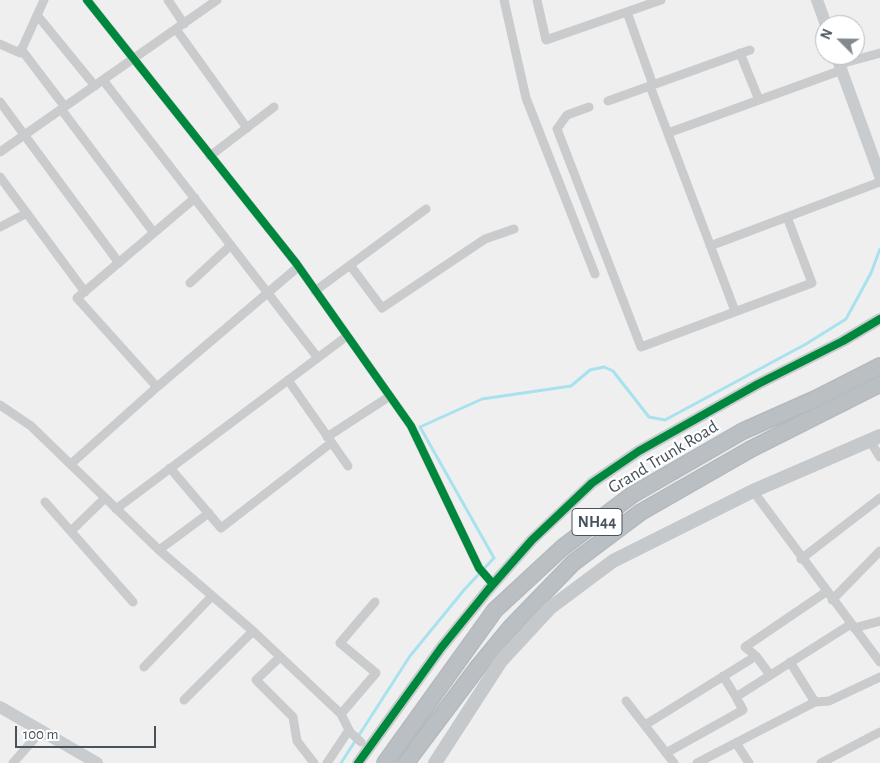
<!DOCTYPE html>
<html>
<head>
<meta charset="utf-8">
<style>
	body { margin:0 }
	#map { position:relative; width:880px; height:763px; overflow:hidden; background:#f0efef; font-family:"Alegreya Sans",sans-serif }
	canvas { display:block }
	.north { position:absolute; left:815px; top:15px; width:50px; height:50px; box-sizing:border-box; background:#fff; border:1px solid #b5babe; border-radius:50%; rotate:293deg; font-size:14px; font-weight:700; line-height:20px; text-align:center; color:#46525c }
	.north::after { content:''; display:block; margin:auto; width:18px; height:22px; background:#82898f; clip-path:polygon(50% 0,100% 100%,50% 72%,0 100%) }
	.scale { position:absolute; left:15px; top:726px; width:141px; height:22px; box-sizing:border-box; border:2px solid #46525c; border-top:0; padding-left:6px; font-size:15px; line-height:18px; white-space:nowrap; color:#46525c; -webkit-text-stroke:4px #fff; paint-order:stroke }
</style>
</head>
<body>
<div id="map">
<canvas width="880" height="763"></canvas>
<div class="north">N</div>
<div class="scale">100 m</div>
</div>
<script>
const context = document.querySelector('canvas').getContext('2d');
context.lineJoin = 'round';
function shape(rows) {
  const path = new Path2D();
  for (const r of rows) {
    path.moveTo(r[0], r[1]);
    for (let i = 2; i < r.length; i += 2) path.lineTo(r[i], r[i + 1]);
  }
  return path;
}
function stroke(path, color, width, dash) {
  context.strokeStyle = color;
  context.lineWidth = width;
  context.lineCap = dash ? 'butt' : 'round';
  context.setLineDash(dash || []);
  context.stroke(path);
}
function write(font, color, halo, rows, align = 'center') {
  context.font = font + ' "Alegreya Sans",sans-serif';
  context.lineWidth = 4.5;
  context.setLineDash([]);
  context.textBaseline = 'middle';
  context.strokeStyle = halo;
  context.fillStyle = color;
  for (const [text, x, y, turn = 0] of rows) {
    context.save();
    context.translate(x, y);
    context.rotate((+turn || 0) * Math.PI / 180);
    context.textAlign = isNaN(turn) ? turn : align;
    if (halo) context.strokeText(text, 0, 0);
    context.fillText(text, 0, 0);
    context.restore();
  }
}
const stream = shape([
	[341,763,410,656,464,590,494,558,420,427,482,399,571,386,590,370,604,367,613,371,649,417,665,420,806,344,846,319,871,273,880,249]
]);
const street = shape([
	[87,0,296,263,411,426,479,568,493,584],
	[168,0,184,24],
	[504,0,526,98,595,274],
	[537,0,546,40,661,0],
	[627,12,653,85],
	[37,15,95,86],
	[176,29,247,128],
	[0,44,20,53,44,0],
	[21,49,65,107],
	[740,53,759,100],
	[840,64,880,53],
	[103,80,318,358],
	[650,86,735,311],
	[608,101,750,50],
	[0,102,119,263],
	[589,107,567,115,557,129,641,347,812,283,787,217],
	[61,109,154,233],
	[668,133,842,70],
	[0,152,217,0],
	[210,156,274,107],
	[0,177,85,292],
	[0,227,27,213],
	[710,246,880,182],
	[350,265,382,308,485,239,514,229],
	[190,283,231,245],
	[315,291,426,209],
	[288,380,348,466],
	[157,387,77,298,195,198],
	[0,405,31,426,159,550,253,631,341,714,350,732,361,742],
	[327,437,390,396],
	[870,441,880,457],
	[72,463,157,387,298,267],
	[170,468,221,528,331,443],
	[753,491,880,662],
	[45,502,133,602],
	[116,509,347,336],
	[71,531,105,498],
	[159,550,209,513],
	[801,559,880,498],
	[832,600,880,551],
	[854,628,880,621],
	[280,657,256,680,293,717,297,741,314,763],
	[144,667,212,596],
	[770,675,756,656,745,647,826,592],
	[723,676,736,697],
	[184,700,253,631],
	[626,701,674,763],
	[815,702,829,701,880,677],
	[341,714,376,673,340,643,375,602],
	[645,725,756,656],
	[736,743,749,763],
	[666,753,743,710,736,697,851,624],
	[13,763,42,730],
	[327,763,349,730],
	[697,763,815,702,790,662],
	[821,763,880,732]
]);
const secondary = shape([
	[817,0,826,25],
	[836,55,880,176],
	[0,707,97,763],
	[358,763,441,648,488,590,532,540,592,483,639,451,758,384,843,341,880,319]
]);
const primary = shape([
	[435,763,501,661,550,608,613,561,753,491,880,436]
]);
const highway = shape([
	[385,763,495,610,562,548,632,495,743,431,815,399,880,366],
	[406,763,478,667,511,627,573,563,641,512,751,449,880,384]
]);
const cycleway = shape([
	[87,0,296,263,411,426,479,568,493,584],
	[358,763,441,648,488,590,532,540,592,483,639,451,758,384,843,341,880,319]
]);
const shields = [
	[597,522,50]
];
const shieldNames = [
	["NH44",597,522]
];
const streetNames = [
	["Grand Trunk Road",663,457,-31]
];
stroke(stream, '#a7e2ee', 3);
stroke(highway, '#b4b9be', 18);
stroke(street, '#c9cbcd', 9);
stroke(secondary, '#c9cccf', 12);
stroke(primary, '#c5c9cc', 14);
stroke(highway, '#babfc4', 15);
stroke(cycleway, '#00873e', 8);
for (const [x, y, w] of shields) {
  const box = new Path2D();
  box.roundRect(x - w / 2, y - 13.5, w, 27, 4);
  context.fillStyle = '#fff';
  context.fill(box);
  stroke(box, '#46525c', 1);
}
write('bold 16px', '#46525c', null, shieldNames);
write('18px', '#46525c', '#fff', streetNames);
</script>
</body>
</html>
